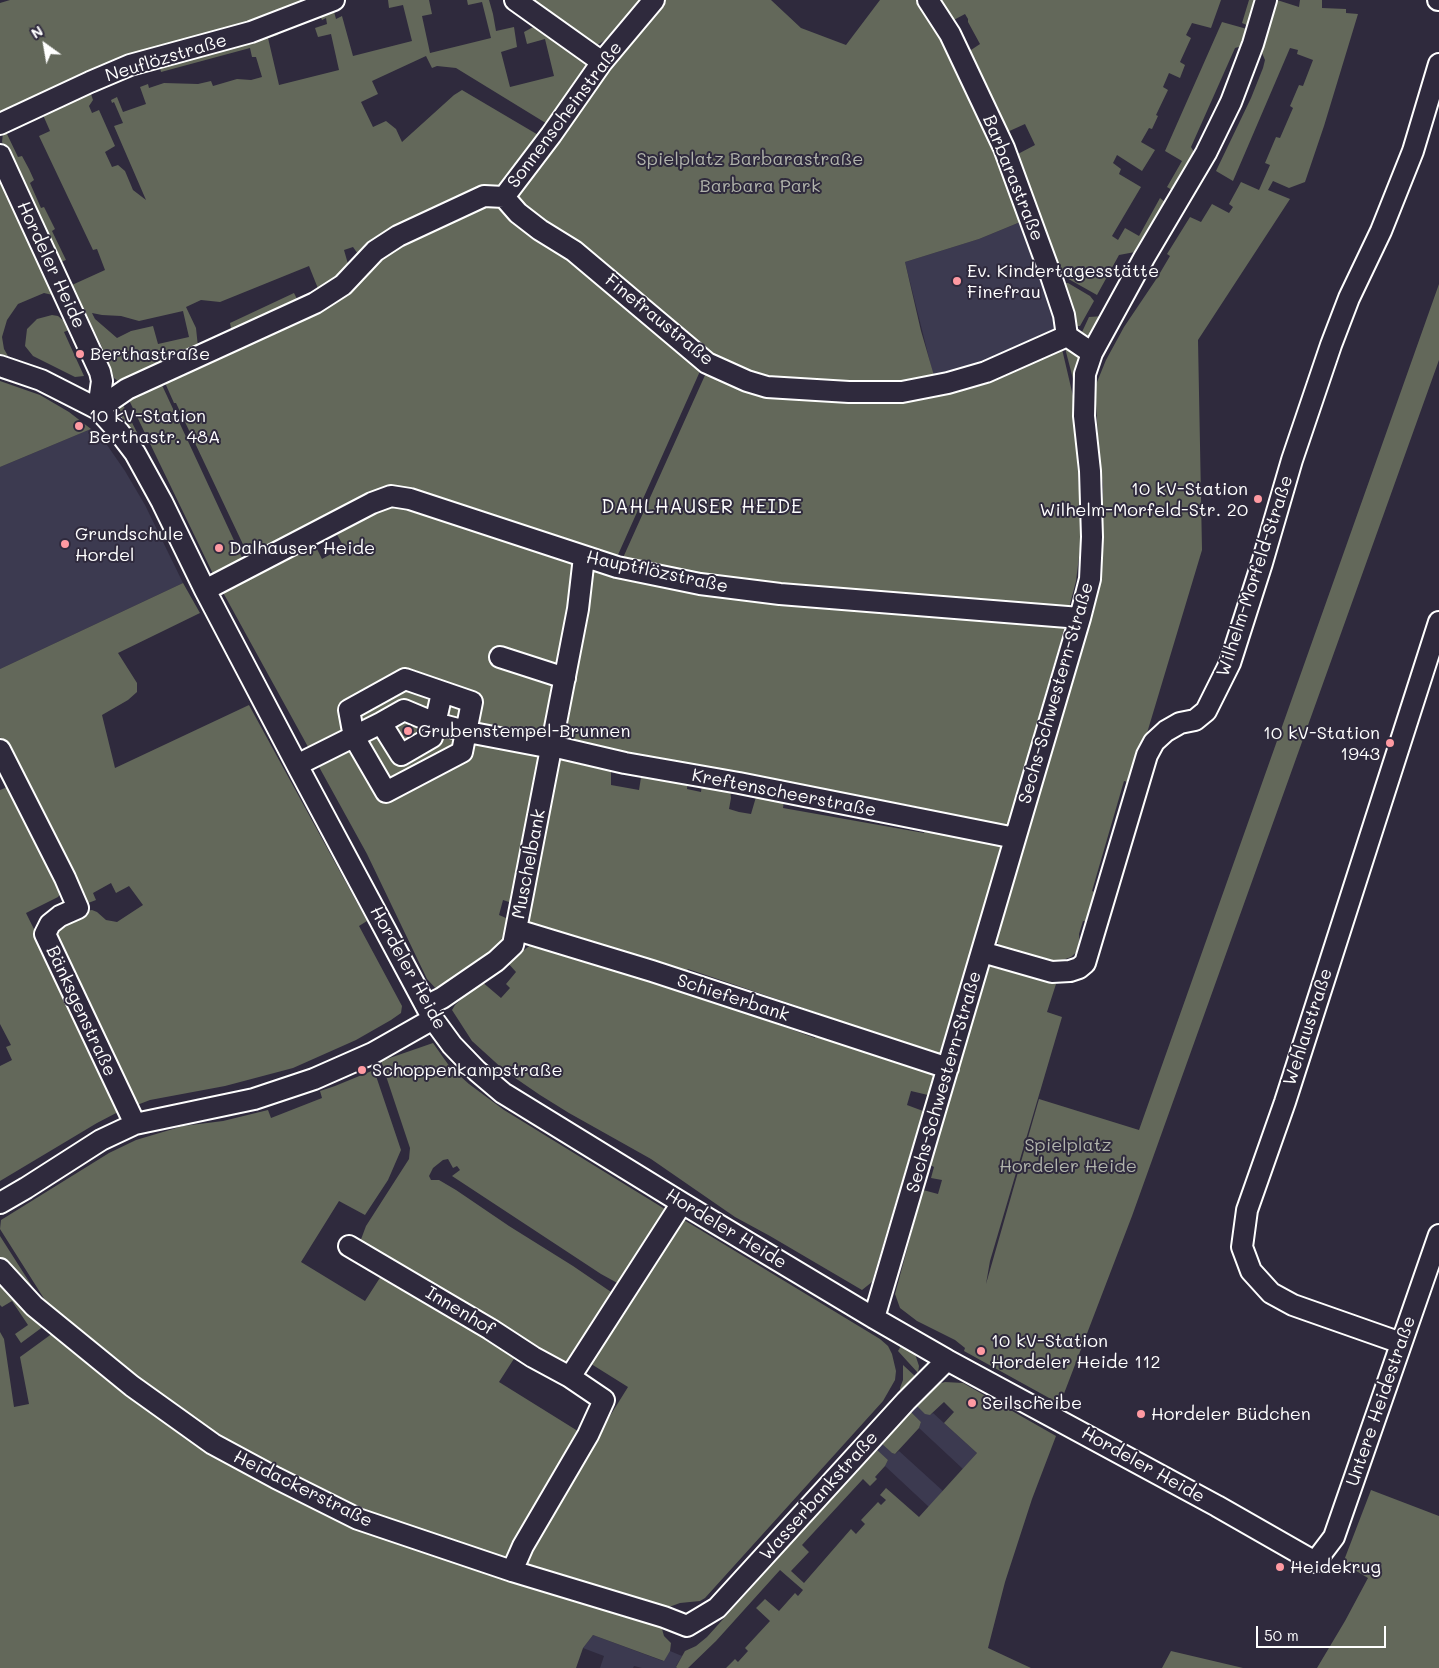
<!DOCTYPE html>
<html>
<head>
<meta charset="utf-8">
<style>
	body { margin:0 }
	#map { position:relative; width:1439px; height:1668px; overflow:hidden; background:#2f2a3d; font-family:Mali,sans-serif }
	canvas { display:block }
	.north { position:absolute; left:20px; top:20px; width:50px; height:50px; -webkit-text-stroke:4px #2f2a3d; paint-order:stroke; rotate:328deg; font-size:14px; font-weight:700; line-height:20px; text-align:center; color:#fff }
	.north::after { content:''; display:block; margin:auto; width:18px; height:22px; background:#fff; clip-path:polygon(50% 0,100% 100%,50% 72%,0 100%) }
	.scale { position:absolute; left:1256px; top:1626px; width:130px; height:22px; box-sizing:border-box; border:2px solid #fff; border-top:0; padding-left:6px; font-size:15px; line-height:18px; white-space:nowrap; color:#fff; -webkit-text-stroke:4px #2f2a3d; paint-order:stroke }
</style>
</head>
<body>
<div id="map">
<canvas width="1439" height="1668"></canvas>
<div class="north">N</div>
<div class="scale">50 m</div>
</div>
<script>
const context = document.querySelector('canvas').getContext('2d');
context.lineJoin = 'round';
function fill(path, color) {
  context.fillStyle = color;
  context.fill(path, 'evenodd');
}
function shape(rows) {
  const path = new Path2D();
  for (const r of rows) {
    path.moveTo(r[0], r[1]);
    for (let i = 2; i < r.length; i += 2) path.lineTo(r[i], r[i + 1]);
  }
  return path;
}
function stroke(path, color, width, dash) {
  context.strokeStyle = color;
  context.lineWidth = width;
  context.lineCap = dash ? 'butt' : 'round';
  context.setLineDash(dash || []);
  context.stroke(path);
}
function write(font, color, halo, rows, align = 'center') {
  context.font = font + ' Mali,sans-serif';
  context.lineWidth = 4;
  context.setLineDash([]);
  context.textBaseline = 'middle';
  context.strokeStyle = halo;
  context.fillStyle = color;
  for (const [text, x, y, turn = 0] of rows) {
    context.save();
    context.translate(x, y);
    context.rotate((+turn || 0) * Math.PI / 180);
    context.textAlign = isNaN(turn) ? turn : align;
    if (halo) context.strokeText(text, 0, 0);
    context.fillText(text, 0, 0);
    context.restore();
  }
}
const built = shape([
	[1023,221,1059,329,1019,351,934,378,905,262,979,239],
	[91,429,107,445,125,471,145,505,183,583,0,669,0,467],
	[910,1397,930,1415,933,1413,977,1453,963,1469,919,1428,921,1422,910,1411],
	[874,1436,892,1453,895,1454,899,1451,943,1491,929,1507,885,1466,888,1460,868,1443],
	[593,1635,663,1661,670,1651,682,1656,676,1666,677,1668,642,1668,634,1666,633,1668,600,1668,604,1656,583,1648]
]);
const green = shape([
	[10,0,316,0,0,115,0,3],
	[388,0,429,0,432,14,422,16,430,53,491,38,482,2,468,5,467,0,489,0,493,14,496,31,514,27,517,47,501,52,510,87,554,76,545,39,527,44,524,32,537,25,585,59,588,66,549,125,456,68,437,66,432,68,426,56,372,81,378,94,361,102,373,127,386,121,396,129,402,142,454,95,462,90,540,136,501,189,358,254,353,247,344,250,348,264,340,276,319,291,309,266,220,302,201,300,186,307,196,328,198,347,121,382,118,381,114,378,101,345,72,285,105,270,97,249,93,250,39,136,50,131,43,115,90,91,93,100,89,106,92,113,99,110,115,146,105,152,112,167,118,165,125,171,133,190,146,200,114,126,123,123,114,102,112,103,111,100,117,97,123,112,146,104,140,87,148,84,149,88,164,83,198,84,211,81,213,86,237,79,251,80,262,77,256,57,252,57,250,48,161,72,159,64,277,30,278,35,268,38,279,85,339,70,331,34,318,37,315,28,327,24,326,18,322,20,319,13,333,8,336,19,342,16,353,56,412,41,403,5,389,8],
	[183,311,189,337,158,344,153,326,131,331,117,338,95,319,92,313,102,315,121,316,139,321],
	[525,0,643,0,620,28,618,27,609,38,597,45,589,43],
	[661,0,771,0,801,28,846,45,880,0,921,0,946,37,1030,218,979,239,905,262,921,331,935,379,881,385,771,380,712,358,522,209,518,196,610,65],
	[937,0,1221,0,1211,28,1192,23,1186,35,1191,38,1180,62,1185,65,1180,78,1169,73,1163,87,1168,90,1156,115,1158,116,1152,129,1149,128,1141,142,1155,150,1142,171,1117,155,1113,163,1121,169,1119,174,1141,187,1112,236,1118,240,1125,228,1139,236,1160,198,1165,202,1135,252,1119,255,1097,295,1065,277,1057,274,1016,155,1035,145,1025,124,1005,133,968,52,980,44,968,22,968,19,965,14,950,22],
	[1249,0,1255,0,1249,26,1242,23],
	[1277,0,1299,7,1300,0,1322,0,1322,8,1346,9,1346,13,1358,14,1324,126,1305,182,1289,188,1273,181,1268,190,1290,199,1198,340,1202,550,1132,783,1124,781,1092,891,1099,894,1090,922,1083,921,1079,934,1080,949,1071,957,1057,962,1048,962,1001,949,997,942,998,931,1097,598,1101,568,1103,534,1103,486,1099,454,1095,387,1106,360,1124,327,1157,278,1170,256,1167,254,1190,217,1201,222,1212,204,1229,213,1233,207,1229,204,1241,182,1259,190,1270,165,1265,163,1276,137,1280,138,1293,108,1290,106,1299,85,1303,86,1313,60,1297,54,1298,50,1290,48,1233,181,1216,171,1251,98,1263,68,1265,60,1262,53],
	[1222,22,1247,29,1242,46,1235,48,1191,147,1194,152,1172,190,1167,187,1182,161,1165,151],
	[6,132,18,157,22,156,29,169,34,180,30,183,41,208,44,207,55,229,52,231,66,260,58,263,12,161,2,142,3,133],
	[0,176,57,296,44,293,18,304,7,320,2,337,4,349,8,356,0,354],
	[491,205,499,206,578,259,701,369,617,557,402,488,249,557,176,403,174,403,166,385,168,379,382,253,479,207],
	[1063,283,1068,283,1090,296,1094,301,1080,326,1077,326,1059,284],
	[1439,284,1439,360,1132,1216,1060,1404,964,1351,965,1348,955,1340,917,1321,900,1308,895,1294,923,1190,938,1194,942,1180,931,1178,934,1167,930,1165,989,966,1056,984,1047,1012,1062,1017,990,1261,986,1284,1039,1099,1139,1130],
	[294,293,298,301,232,333,230,323],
	[52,315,58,316,64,321,69,330,64,332,84,376,75,377,33,356,25,346,27,329,37,319],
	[1104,316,1092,336,1089,336,1082,332,1089,317],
	[1071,346,1082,358,1076,381,1073,379,1065,348],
	[1062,349,1073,396,1081,518,1080,549,1076,581,1069,608,705,577,622,560,706,373,871,398],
	[0,381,40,395,69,412,91,429,0,467],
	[161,383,245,564,215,578,128,398],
	[122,403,148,454,123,422,119,406],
	[400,503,571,562,576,570,557,684,515,904,503,900,499,915,513,921,506,944,439,992,427,979,367,854,220,587,313,541,322,559,344,547,335,531,379,507],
	[599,570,1065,626,1006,832,919,814,919,807,789,782,787,789,560,741,589,578,593,571],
	[183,583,200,613,118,653,137,683,137,692,128,700,102,715,115,768,249,705,367,921,359,926,402,1006,401,1013,391,1020,356,1040,293,1068,225,1086,150,1100,137,1105,52,933,87,911,92,910,97,912,106,920,117,922,143,905,129,886,116,893,111,883,93,893,96,900,83,905,36,805,0,737,0,669],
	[555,756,611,766,611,785,639,790,642,771,688,781,687,789,701,792,702,784,730,789,731,798,729,809,739,812,751,814,756,797,784,801,783,808,924,833,926,827,1001,843,994,877,938,1059,816,1019,818,1013,688,969,684,976,527,922],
	[10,786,62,891,58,897,26,913,76,1014,120,1111,97,1123,0,1181,0,1066,12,1060,6,1047,11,1045,0,1024,0,790],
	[535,942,632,972,815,1038,817,1031,934,1072,928,1095,911,1091,907,1105,923,1111,872,1282,862,1290,770,1236,735,1217,651,1159,569,1113,540,1095,505,1071,472,1041,452,1010,455,1005,481,981,501,998,510,988,506,984,516,972,507,962],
	[433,1043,450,1067,469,1084,504,1110,668,1211,621,1285,601,1274,452,1176,460,1170,457,1166,453,1168,448,1159,443,1160,433,1168,429,1176,431,1180,439,1180,456,1190,509,1226,573,1266,614,1294,566,1367,360,1242,366,1226,409,1159,410,1148,381,1061],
	[374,1070,401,1150,388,1180,365,1215,339,1201,301,1262,365,1301,383,1273,517,1354,499,1382,581,1433,516,1544,508,1556,503,1558,387,1522,320,1493,225,1441,120,1367,50,1308,0,1229,1,1220,109,1153,136,1140,183,1126,223,1121,268,1110,271,1118,322,1098,320,1091,335,1086],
	[679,1217,880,1339,888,1346,892,1354,896,1371,895,1380,883,1401,705,1598,700,1601,680,1603,669,1607,617,1594,530,1567,526,1562,550,1512,628,1387,588,1362],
	[0,1236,30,1283,41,1303,0,1257],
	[0,1280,44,1326,21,1343,15,1334,28,1325,12,1301,2,1307,0,1305],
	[0,1332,4,1339,14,1407,29,1404,20,1357,53,1333,315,1506,663,1621,662,1629,664,1636,671,1643,670,1651,664,1661,593,1635,583,1648,576,1668,0,1668],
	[902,1344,912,1350,915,1354,919,1366,918,1373,898,1351],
	[903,1365,916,1377,901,1394,900,1388,903,1380],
	[945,1382,963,1383,1056,1436,1032,1499,1005,1582,988,1648,1031,1668,726,1668,735,1659,738,1662,748,1651,745,1648,770,1621,756,1608,765,1599,779,1611,795,1593,798,1596,803,1590,780,1570,716,1641,688,1668,677,1668,676,1667,685,1651,696,1646,707,1637,876,1449,888,1460,885,1466,875,1477,877,1479,870,1486,863,1479,802,1545,809,1552,791,1571,804,1583,851,1529,856,1534,865,1524,861,1520,878,1502,881,1505,886,1500,880,1495,886,1488,919,1517,977,1453,944,1423,954,1412,944,1402,930,1415,925,1414,916,1405,930,1390,938,1384],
	[910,1411,921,1422,919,1428,895,1454,892,1453,881,1443],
	[1371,1490,1439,1516,1439,1668,1317,1668,1345,1621,1368,1578,1343,1563],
	[1171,1651,1239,1667,1243,1668,1162,1668]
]);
const street = shape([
	[515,0,602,62],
	[928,0,950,34,1004,148,1051,276,1064,315,1067,336,1092,353],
	[1438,0,1439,0],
	[0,124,90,82,130,65,251,32,334,0],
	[0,155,100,372,102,381,98,409],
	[504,197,518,213,540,230,574,251,707,363,747,381,767,387,849,392,902,392,948,383,986,372,1067,336],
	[0,366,41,380,98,409,119,432,135,453,162,502,205,590,297,765,433,1019,452,1045,477,1071,503,1093,682,1203,874,1318,947,1360,1217,1506,1315,1562,1334,1537,1439,1235],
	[98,409,127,389,315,303,343,285,375,251,398,236,484,196,504,197,551,135,602,62,654,0],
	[205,590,372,503,391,496,410,499,617,567,700,584,780,594,1080,618],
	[500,657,565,678],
	[405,679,472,702,462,752,386,792,354,737,349,710,405,679],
	[381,723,401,755,432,737,442,693],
	[552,746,625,763,739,783,1015,838],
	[0,750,65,878,78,908,60,916,50,924,45,934,135,1124],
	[297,765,381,723,404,710,435,723,473,733,552,748],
	[517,930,652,971,948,1068],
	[982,952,1052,972,1070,971,1079,968,1085,963,1147,755,1154,742,1166,731,1180,723,1195,720,1206,711,1230,663,1262,563,1292,460,1331,345,1349,298,1381,231,1413,151,1439,64],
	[426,1006,442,998,496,961,513,945,578,609,584,557],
	[0,1203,26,1188,101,1140,135,1124,254,1099,314,1079,373,1053,433,1019],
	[349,1246,490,1329,533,1357,570,1377],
	[0,1269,34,1306,132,1386,213,1444,276,1478,358,1519,512,1571,664,1617,687,1626,717,1608,906,1401,947,1360],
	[874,1318,1080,618,1090,579,1092,537,1090,471,1084,416,1085,374,1092,353,1144,258,1206,153,1231,102,1253,44,1266,0],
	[1401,1343,1293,1305,1271,1293,1251,1271,1242,1247,1247,1210,1285,1102,1439,622],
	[512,1571,523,1546,588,1435,604,1400,570,1377,682,1203]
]);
const markers = [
	[957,281,5,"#ff9aa2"],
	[80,354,5,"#ff9aa2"],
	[79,426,5,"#ff9aa2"],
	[1258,499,5,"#ff9aa2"],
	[65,544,5,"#ff9aa2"],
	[219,548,5,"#ff9aa2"],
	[408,731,5,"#ff9aa2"],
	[1390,743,5,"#ff9aa2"],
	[362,1070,5,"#ff9aa2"],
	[981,1351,5,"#ff9aa2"],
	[972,1403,5,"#ff9aa2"],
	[1141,1414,5,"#ff9aa2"],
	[1280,1567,5,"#ff9aa2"]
];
const streetNames = [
	["Neuflözstraße",166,58,-17],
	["Sonnenscheinstraße",565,115,-53],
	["Barbarastraße",1013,178,68],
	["Hordeler Heide",51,265,65],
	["Finefraustraße",659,320,39],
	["Hauptflözstraße",657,572,12],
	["Wilhelm-Morfeld-Straße",1255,576,-72],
	["Sechs-Schwestern-Straße",1056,693,-74],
	["Kreftenscheerstraße",784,793,11],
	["Muschelbank",529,864,-79],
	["Hordeler Heide",408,968,61],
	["Schieferbank",733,998,18],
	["Bänksgenstraße",81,1011,65],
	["Wehlaustraße",1308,1027,-72],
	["Sechs-Schwestern-Straße",944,1082,-74],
	["Hordeler Heide",726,1229,31],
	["Innenhof",460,1311,31],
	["Untere Heidestraße",1381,1401,-71],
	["Hordeler Heide",1143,1465,29],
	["Heidackerstraße",303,1489,26],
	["Wasserbankstraße",819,1496,-48]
];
const parkNames = [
	["Spielplatz Barbarastraße",750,159],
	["Barbara Park",760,186],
	["Spielplatz",1068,1145],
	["Hordeler Heide",1068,1166]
];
const poiNames = [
	["Ev. Kindertagesstätte",967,271],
	["Finefrau",967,292],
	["Berthastraße",90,354],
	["10 kV-Station",89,416],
	["Berthastr. 48A",89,437],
	["10 kV-Station",1248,489,"right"],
	["Wilhelm-Morfeld-Str. 20",1248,510,"right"],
	["Grundschule",75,534],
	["Hordel",75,555],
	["Dalhauser Heide",229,548],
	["Grubenstempel-Brunnen",418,731],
	["10 kV-Station",1380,733,"right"],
	["1943",1380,754,"right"],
	["Schoppenkampstraße",372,1070],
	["10 kV-Station",991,1341],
	["Hordeler Heide 112",991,1362],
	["Seilscheibe",982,1403],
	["Hordeler Büdchen",1151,1414],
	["Heidekrug",1290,1567]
];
const neighbourhoodNames = [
	["DAHLHAUSER HEIDE",702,507]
];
fill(built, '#3c3a50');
fill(green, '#63685a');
stroke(street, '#fff', 24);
stroke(street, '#2f2a3d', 20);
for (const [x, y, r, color] of markers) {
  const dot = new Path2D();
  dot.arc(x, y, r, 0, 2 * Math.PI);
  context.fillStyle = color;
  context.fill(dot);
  stroke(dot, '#2f2a3d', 2);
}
write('18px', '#fff', '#2f2a3d', streetNames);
write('18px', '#b1b4ac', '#2f2a3d', parkNames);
write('18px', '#fff', '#2f2a3d', poiNames, 'left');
context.letterSpacing = '1px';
write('19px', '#fff', '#2f2a3d', neighbourhoodNames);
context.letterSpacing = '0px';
</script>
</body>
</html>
